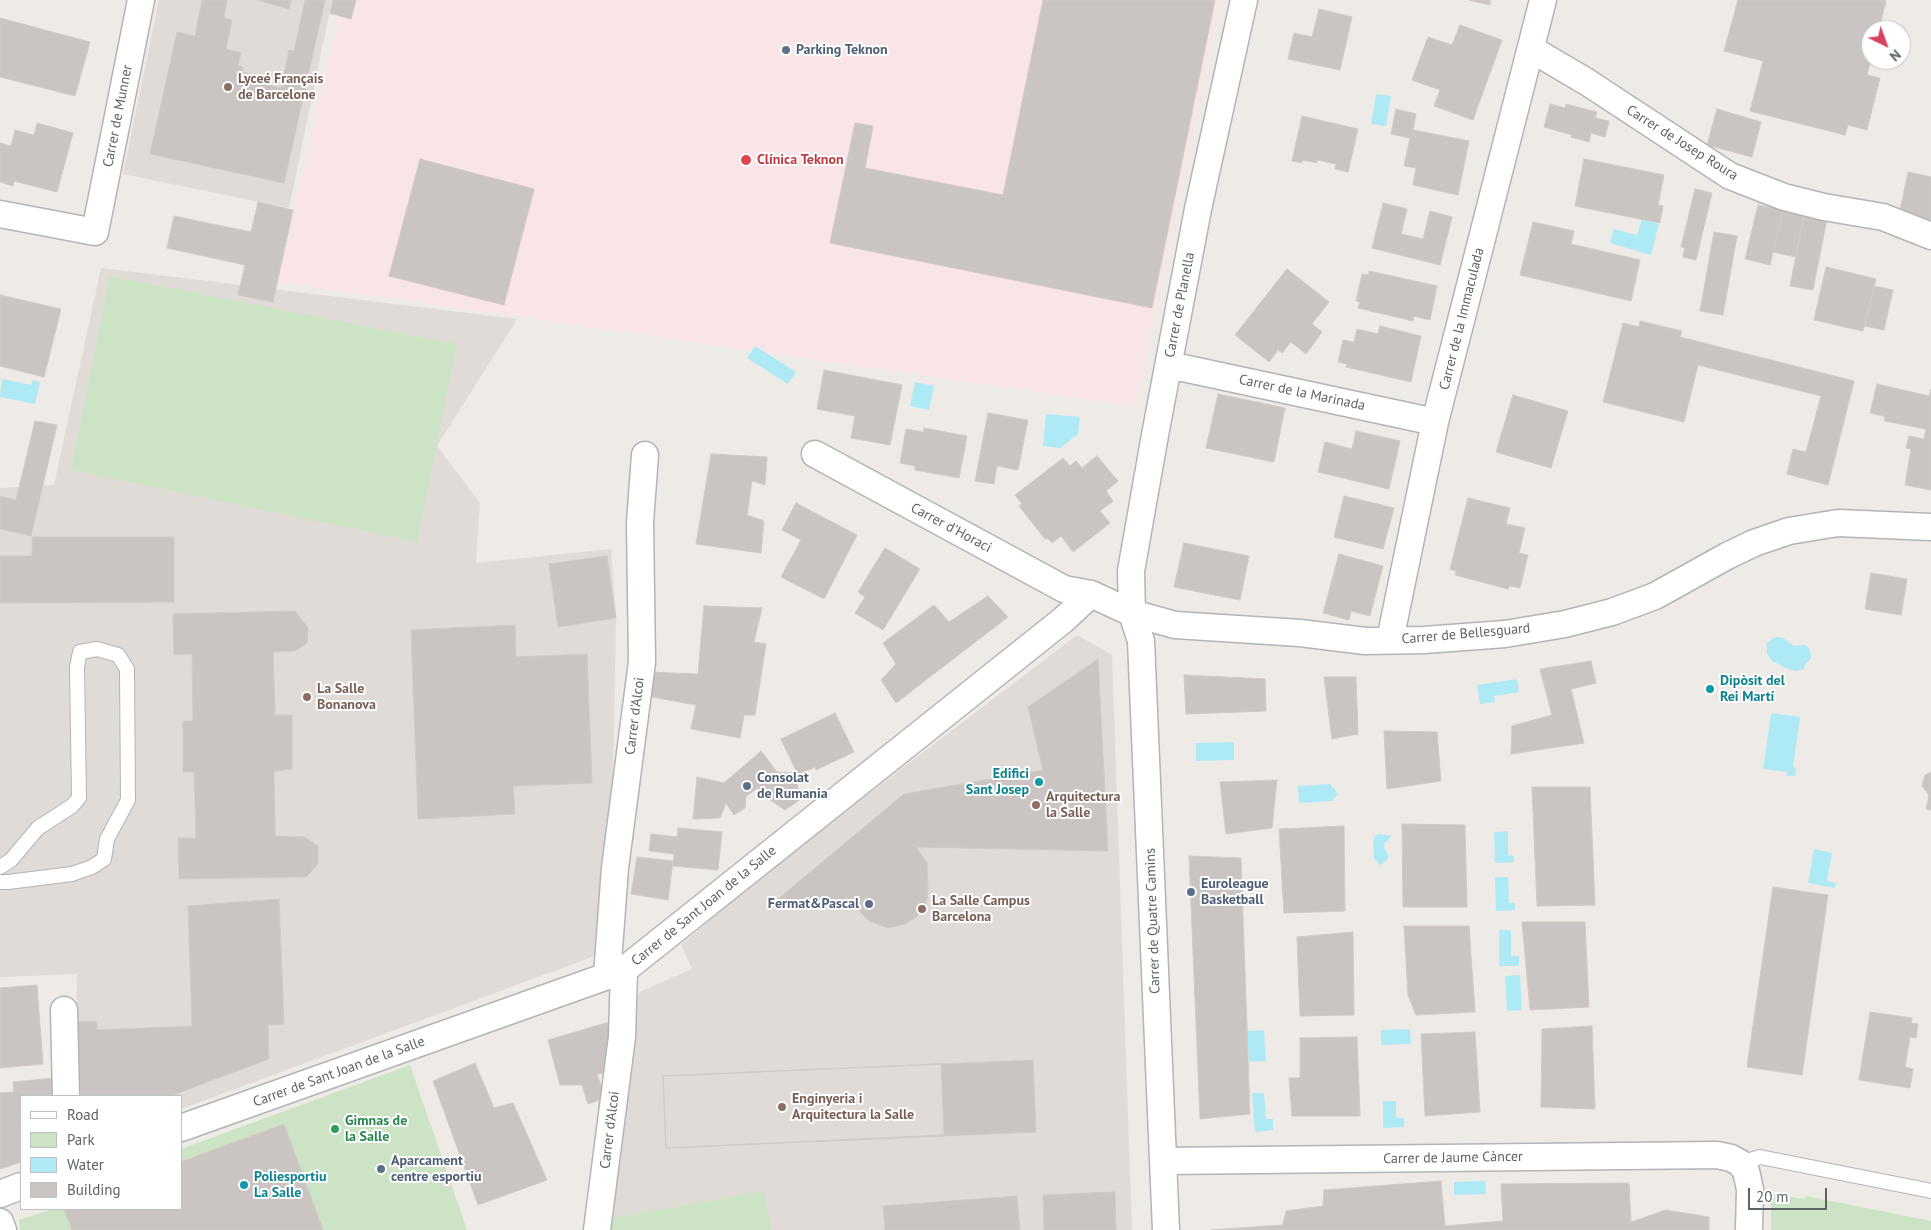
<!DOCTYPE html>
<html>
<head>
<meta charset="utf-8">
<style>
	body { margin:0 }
	#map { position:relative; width:1931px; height:1230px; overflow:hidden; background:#eeeae6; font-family:"PT Sans",sans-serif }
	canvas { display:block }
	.legend { position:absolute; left:20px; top:1095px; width:162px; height:115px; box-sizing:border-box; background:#fff; border:1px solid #bec1c1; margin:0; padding:6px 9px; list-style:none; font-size:15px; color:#5d6364 }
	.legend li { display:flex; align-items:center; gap:10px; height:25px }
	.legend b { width:25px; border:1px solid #bec1c1 }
	.north { position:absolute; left:1861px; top:20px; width:50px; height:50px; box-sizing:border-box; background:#fff; border:1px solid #bec1c1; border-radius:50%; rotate:138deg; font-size:14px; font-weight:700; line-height:20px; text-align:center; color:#5d6364 }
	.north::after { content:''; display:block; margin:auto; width:18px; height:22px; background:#d74360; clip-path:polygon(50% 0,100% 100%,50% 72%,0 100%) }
	.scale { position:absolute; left:1748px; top:1188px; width:79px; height:22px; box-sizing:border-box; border:2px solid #5d6364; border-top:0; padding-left:6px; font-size:15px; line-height:18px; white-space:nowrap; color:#5d6364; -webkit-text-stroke:4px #fff; paint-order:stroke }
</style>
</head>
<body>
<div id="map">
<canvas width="1931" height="1230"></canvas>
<ul class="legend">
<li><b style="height:6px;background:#fff"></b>Road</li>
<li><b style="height:14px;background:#cde3c5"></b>Park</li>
<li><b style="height:14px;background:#aeeaf6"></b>Water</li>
<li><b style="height:14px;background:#cac5c2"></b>Building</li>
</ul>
<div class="north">N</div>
<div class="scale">20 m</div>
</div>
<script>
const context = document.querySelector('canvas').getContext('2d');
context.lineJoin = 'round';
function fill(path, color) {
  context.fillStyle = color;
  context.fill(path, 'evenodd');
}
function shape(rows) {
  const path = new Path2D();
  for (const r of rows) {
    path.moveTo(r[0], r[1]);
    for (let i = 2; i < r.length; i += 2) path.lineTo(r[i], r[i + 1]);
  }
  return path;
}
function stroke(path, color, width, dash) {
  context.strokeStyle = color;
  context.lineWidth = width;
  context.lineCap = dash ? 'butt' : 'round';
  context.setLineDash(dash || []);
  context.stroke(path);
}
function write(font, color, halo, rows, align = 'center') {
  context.font = font + ' "PT Sans",sans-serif';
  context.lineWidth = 4;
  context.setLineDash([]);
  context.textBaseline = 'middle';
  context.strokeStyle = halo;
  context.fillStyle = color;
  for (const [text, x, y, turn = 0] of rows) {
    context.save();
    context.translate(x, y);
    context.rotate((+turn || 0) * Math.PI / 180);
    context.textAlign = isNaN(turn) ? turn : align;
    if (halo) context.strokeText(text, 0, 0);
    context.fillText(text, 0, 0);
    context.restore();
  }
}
const education = shape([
	[159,0,332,0,289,208,123,174],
	[101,268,517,319,437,446,480,503,476,563,611,549,616,620,613,774,595,956,181,1109,181,1096,75,1096,77,974,0,977,0,488,54,485],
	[1077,635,1112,655,1132,1230,608,1230,633,999,642,991,692,969,681,945,766,872]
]);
const medical = shape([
	[343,0,1220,0,1135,406,278,282]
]);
const green = shape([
	[110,276,457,344,417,542,71,470],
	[410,1065,467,1230,20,1230,19,1220,53,1209,181,1209,181,1149],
	[764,1191,771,1230,612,1230,610,1218],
	[1771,1194,1805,1199,1806,1196,1931,1221,1931,1230,1771,1230]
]);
const water = shape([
	[1376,94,1391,96,1386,126,1371,124],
	[1642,219,1659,224,1651,255,1610,243,1614,229,1637,235],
	[755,346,796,372,788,384,747,358],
	[2,379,31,385,33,380,40,382,35,404,0,397],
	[915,382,934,386,929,410,910,406],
	[1046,414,1080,417,1078,434,1060,448,1043,446],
	[1778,637,1783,638,1794,646,1805,645,1810,649,1811,658,1804,666,1804,669,1795,671,1788,669,1772,661,1767,653,1767,643,1774,638],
	[1517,679,1519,692,1494,696,1495,702,1480,704,1477,685],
	[1771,713,1800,717,1793,767,1796,768,1795,776,1787,776,1788,772,1763,769],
	[1234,742,1234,760,1196,761,1196,743],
	[1331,784,1332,788,1334,788,1338,794,1332,801,1299,803,1298,786],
	[1508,831,1508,855,1514,856,1514,862,1495,863,1494,832],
	[1379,834,1391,836,1388,841,1385,842,1384,848,1389,856,1388,859,1380,865,1374,858,1373,842,1375,836],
	[1814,849,1832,853,1827,881,1836,883,1835,888,1808,883],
	[1495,877,1508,877,1509,903,1515,903,1515,910,1496,911],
	[1499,930,1511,930,1511,956,1519,956,1519,966,1499,966],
	[1520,975,1522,1010,1507,1011,1505,976],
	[1410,1029,1411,1044,1381,1045,1381,1030],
	[1264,1030,1266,1061,1249,1062,1247,1031],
	[1252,1093,1264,1093,1266,1119,1273,1119,1273,1130,1255,1132],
	[1383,1101,1396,1101,1396,1118,1404,1118,1404,1127,1383,1128],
	[1485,1181,1486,1194,1454,1195,1454,1182]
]);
const building = shape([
	[202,0,227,0,224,18,232,20,226,49,241,53,238,66,243,67,242,72,265,77,263,84,281,88,289,50,294,51,305,0,325,0,284,183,150,154,177,32,195,36,202,0],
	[257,0,291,0,289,9,257,0],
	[333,0,356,0,351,19,330,13,333,0],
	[1043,0,1215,0,1152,308,830,243,855,123,873,126,865,168,1003,195,1043,0],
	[1469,0,1490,0,1490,5,1469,0],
	[1738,0,1880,0,1886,1,1879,30,1871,30,1871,60,1867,75,1880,78,1867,130,1848,125,1845,135,1750,111,1763,61,1724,51,1738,0],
	[1319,9,1352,17,1340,70,1288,59,1294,33,1312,37,1319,9],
	[0,18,90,42,75,96,0,77,0,18],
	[1460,25,1502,40,1473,120,1434,106,1440,90,1412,80,1428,37,1452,45,1460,25],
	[1550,104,1565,108,1566,104,1597,112,1595,118,1609,121,1605,137,1591,133,1589,142,1571,137,1572,135,1544,127,1550,104],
	[1396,109,1416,114,1413,130,1469,141,1458,195,1413,185,1416,168,1404,166,1410,138,1391,134,1396,109],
	[1717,109,1761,122,1752,157,1707,145,1717,109],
	[1302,116,1358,129,1348,172,1335,169,1336,164,1317,160,1317,163,1302,160,1302,163,1292,161,1302,116],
	[37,123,73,133,57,192,14,181,13,186,0,182,0,143,11,146,15,130,34,135,37,123],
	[420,159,534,189,504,305,389,276,420,159],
	[1584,159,1664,175,1658,205,1663,206,1660,223,1575,206,1584,159],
	[1908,172,1931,177,1931,224,1900,211,1908,172],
	[1695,189,1712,193,1696,260,1683,257,1685,248,1681,247,1695,189],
	[258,202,293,210,273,302,238,295,245,265,167,248,174,216,251,232,258,202],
	[1383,203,1407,209,1401,234,1423,239,1430,211,1452,217,1440,265,1372,248,1383,203],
	[1758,205,1783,210,1770,265,1745,259,1758,205],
	[1783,210,1804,215,1796,257,1773,252,1783,210],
	[1804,215,1827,219,1813,290,1790,286,1804,215],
	[1533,222,1574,231,1571,244,1640,260,1631,301,1520,275,1533,222],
	[1714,232,1737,236,1723,315,1700,311,1714,232],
	[1826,267,1876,279,1863,331,1814,320,1826,267],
	[1287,269,1329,302,1312,324,1322,332,1306,354,1291,342,1282,353,1278,350,1269,362,1235,335,1287,269],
	[1369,271,1437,286,1430,320,1414,316,1413,321,1358,308,1360,302,1356,301,1362,274,1369,275,1369,271],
	[1874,286,1893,290,1884,330,1865,326,1874,286],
	[0,295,61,309,44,377,0,366,0,295],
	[1640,321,1682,331,1680,337,1854,381,1828,485,1787,474,1793,449,1806,452,1821,396,1698,365,1684,422,1603,402,1623,323,1639,327,1640,321],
	[1380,326,1421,336,1411,382,1346,367,1347,364,1338,362,1343,340,1354,342,1357,329,1378,334,1380,326],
	[824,370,902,385,890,445,851,438,855,416,817,409,824,370],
	[1877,384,1929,396,1931,389,1931,490,1905,485,1911,449,1906,448,1909,436,1924,439,1926,429,1885,421,1884,416,1870,413,1877,384],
	[1218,394,1285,408,1274,462,1206,448,1218,394],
	[1513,395,1568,411,1551,468,1496,452,1513,395],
	[988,413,1028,420,1018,470,997,466,994,484,975,481,988,413],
	[35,421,57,425,31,536,0,529,0,496,16,500,35,421],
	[924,428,967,436,959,478,915,470,915,466,900,463,906,429,923,432,924,428],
	[1356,431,1400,441,1389,489,1318,472,1325,442,1352,449,1356,431],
	[711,454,767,457,765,485,752,481,747,515,764,521,761,553,696,544,711,454],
	[1097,456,1118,481,1106,491,1113,501,1100,511,1110,523,1073,552,1061,536,1052,543,1047,538,1045,539,1019,506,1022,504,1015,495,1063,458,1070,466,1076,461,1082,468,1097,456],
	[1344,496,1394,508,1383,549,1334,537,1344,496],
	[1468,498,1510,508,1506,524,1525,528,1519,553,1528,555,1520,588,1510,586,1508,589,1455,575,1456,571,1450,569,1468,498],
	[796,503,857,535,824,599,781,577,801,540,782,530,796,503],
	[32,537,174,537,174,602,0,603,0,556,32,556,32,537],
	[1184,543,1249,556,1240,600,1174,587,1184,543],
	[885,548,920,569,883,630,855,613,865,597,858,592,885,548],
	[1339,554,1383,566,1370,616,1351,611,1349,620,1323,613,1339,554],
	[607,556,616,618,558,627,549,564,607,556],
	[1871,573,1907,579,1901,615,1865,609,1871,573],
	[988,596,1008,617,896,703,881,680,896,664,883,643,934,605,949,622,988,596],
	[704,606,762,608,754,642,766,644,755,715,744,715,740,738,691,729,696,705,646,696,648,672,698,674,704,606],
	[295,611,308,628,307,643,295,651,273,652,275,715,292,715,292,769,274,771,275,836,304,837,318,846,318,864,306,877,179,879,178,838,196,838,194,772,183,772,183,721,193,721,192,654,174,655,173,614,295,611],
	[515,625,516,657,587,654,592,783,513,786,515,814,418,819,411,630,515,625],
	[1098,659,1108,851,916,847,927,863,928,890,926,907,916,917,905,924,888,928,869,921,848,900,838,907,778,899,904,794,1043,770,1028,707,1098,659],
	[1591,661,1596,683,1571,689,1584,743,1511,754,1512,726,1552,715,1540,669,1591,661],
	[1184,675,1265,679,1266,711,1186,714,1184,675],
	[1324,677,1356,677,1358,734,1332,739,1324,677],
	[835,713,854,752,816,770,815,767,798,775,781,739,835,713],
	[1384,731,1437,732,1441,781,1387,789,1384,731],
	[761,751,777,772,794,773,801,799,785,810,764,796,758,788,746,796,745,808,734,815,726,803,720,818,693,819,697,777,724,783,761,751],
	[1931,772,1931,810,1926,809,1929,795,1922,786,1925,775,1931,772],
	[1277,780,1272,828,1226,834,1220,782,1277,780],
	[1532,787,1590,787,1595,905,1537,906,1532,787],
	[1402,824,1465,825,1467,907,1403,907,1402,824],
	[1344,826,1345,911,1284,913,1279,829,1344,826],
	[678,828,722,832,718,870,673,866,674,854,649,851,651,834,677,837,678,828],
	[1189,856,1241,858,1250,1114,1200,1119,1189,856],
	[637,857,673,861,668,900,631,894,637,857],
	[1773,887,1828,895,1802,1075,1747,1067,1773,887],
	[279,899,284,1024,268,1025,269,1059,170,1096,81,1096,80,1075,71,1075,68,1021,97,1022,97,1030,192,1026,188,906,279,899],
	[1522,922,1585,922,1589,1007,1530,1010,1522,922],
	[1404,926,1469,926,1475,1012,1416,1015,1408,995,1404,926],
	[1353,932,1354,1015,1300,1016,1297,937,1353,932],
	[37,985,43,1064,0,1068,0,988,37,985],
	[1870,1012,1912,1018,1911,1023,1918,1024,1916,1038,1910,1037,1905,1067,1913,1069,1910,1088,1859,1080,1870,1012],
	[616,1020,607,1073,597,1074,605,1098,588,1104,582,1085,560,1085,548,1040,616,1020],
	[1592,1026,1595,1109,1541,1107,1542,1029,1592,1026],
	[1475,1032,1480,1112,1425,1116,1421,1034,1475,1032],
	[1357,1037,1360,1116,1292,1116,1289,1078,1300,1078,1300,1038,1357,1037],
	[1033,1060,1036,1132,666,1148,663,1076,1033,1060],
	[475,1063,494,1108,513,1103,547,1180,478,1205,433,1081,475,1063],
	[941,1064,944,1135,666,1148,663,1076,941,1064],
	[55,1078,56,1096,21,1096,21,1162,0,1169,0,1093,14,1092,13,1082,55,1078],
	[284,1124,323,1230,72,1230,64,1209,181,1209,181,1162,284,1124],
	[1441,1181,1445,1226,1503,1221,1501,1184,1629,1183,1631,1222,1666,1210,1709,1217,1709,1230,1211,1230,1283,1225,1286,1211,1323,1206,1324,1190,1441,1181],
	[1115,1192,1116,1230,1044,1230,1043,1195,1115,1192],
	[1017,1196,1020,1230,885,1230,883,1206,1017,1196]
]);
const lane = shape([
	[0,867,11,860,38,828,72,806,79,798,77,667,80,652,97,649,118,655,127,669,128,800,107,839,104,859,92,867,72,874,8,882,0,882],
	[1740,1163,1760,1157,1931,1191]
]);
const street = shape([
	[1531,49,1587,82,1730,176,1784,197,1824,207,1883,217,1931,236],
	[0,214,95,232,141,0],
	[1168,368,1183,368,1435,422],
	[815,454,1064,589,1091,594,1132,613,1175,625,1300,633,1365,641,1424,640,1505,634,1565,624,1612,612,1655,596,1727,556,1754,543,1789,531,1838,523,1931,527],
	[1390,640,1435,422,1543,0],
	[607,976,615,868,642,662,640,522,645,455],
	[64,1010,66,1096],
	[181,1128,624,970,1063,620,1091,594],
	[1164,1161,1717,1155,1731,1158,1740,1163,1746,1171,1750,1189,1749,1230],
	[0,1194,21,1186],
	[0,1222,3,1230],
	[597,1230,622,1037,624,970],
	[1166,1230,1141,641,1132,613,1131,571,1155,435,1198,209,1244,0]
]);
const markers = [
	[786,50,5,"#5c6f8a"],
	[228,87,5,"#8d6e63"],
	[746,160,6,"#e0444e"],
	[1710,689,5,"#0f9aa8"],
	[307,697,5,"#8d6e63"],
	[1039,782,5,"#0f9aa8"],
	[747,786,5,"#5c6f8a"],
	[1036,805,5,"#8d6e63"],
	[1191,892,5,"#5c6f8a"],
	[869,904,5,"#5c6f8a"],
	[922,909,5,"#8d6e63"],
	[782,1107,5,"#8d6e63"],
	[335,1129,5,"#2e9e5b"],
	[381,1169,5,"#5c6f8a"],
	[244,1185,5,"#0f9aa8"]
];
const serviceNames = [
	["Parking Teknon",796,50],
	["Consolat",757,778],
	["de Rumania",757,794],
	["Euroleague",1201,884],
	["Basketball",1201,900],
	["Fermat&Pascal",859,904,"right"],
	["Aparcament",391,1161],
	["centre esportiu",391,1177]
];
const educationNames = [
	["Lyceé Français",238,79],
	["de Barcelone",238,95],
	["La Salle",317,689],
	["Bonanova",317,705],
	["Arquitectura",1046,797],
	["la Salle",1046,813],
	["La Salle Campus",932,901],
	["Barcelona",932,917],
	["Enginyeria i",792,1099],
	["Arquitectura la Salle",792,1115]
];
const streetNames = [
	["Carrer de Munner",118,116,-79],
	["Carrer de Josep Roura",1682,143,32],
	["Carrer de Planella",1180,305,-79],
	["Carrer de la Immaculada",1462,319,-76],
	["Carrer de la Marinada",1302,393,12],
	["Carrer d'Horaci",951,528,28],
	["Carrer de Bellesguard",1466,634,-5],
	["Carrer d'Alcoi",635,716,-83],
	["Carrer de Sant Joan de la Salle",704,906,-39],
	["Carrer de Quatre Camins",1153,921,-92],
	["Carrer de Sant Joan de la Salle",339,1072,-20],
	["Carrer d'Alcoi",610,1130,-83],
	["Carrer de Jaume Càncer",1453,1158,-1]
];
const healthNames = [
	["Clínica Teknon",757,160]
];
const cultureNames = [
	["Dipòsit del",1720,681],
	["Rei Martí",1720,697],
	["Edifici",1029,774,"right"],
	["Sant Josep",1029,790,"right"],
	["Poliesportiu",254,1177],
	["La Salle",254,1193]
];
const leisureNames = [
	["Gimnas de",345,1121],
	["la Salle",345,1137]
];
fill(education, '#e1dbd7');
fill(medical, '#f9e4e8');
fill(green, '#cde3c5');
fill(water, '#aeeaf6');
fill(building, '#cac5c2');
stroke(building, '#d2cac5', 1);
stroke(lane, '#b1b5b6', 16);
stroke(street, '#b1b5b6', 29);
stroke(lane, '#fff', 14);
stroke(street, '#fff', 26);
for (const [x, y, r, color] of markers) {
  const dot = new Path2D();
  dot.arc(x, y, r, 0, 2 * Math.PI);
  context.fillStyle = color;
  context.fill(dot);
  stroke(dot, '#fff', 2);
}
write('bold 14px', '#4e5e75', '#fff', serviceNames, 'left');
write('bold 14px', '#785e54', '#fff', educationNames, 'left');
write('14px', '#5d6364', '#fff', streetNames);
write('bold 14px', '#be3a42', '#fff', healthNames, 'left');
write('bold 14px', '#0d838f', '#fff', cultureNames, 'left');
write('bold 14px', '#27864d', '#fff', leisureNames, 'left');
</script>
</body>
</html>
